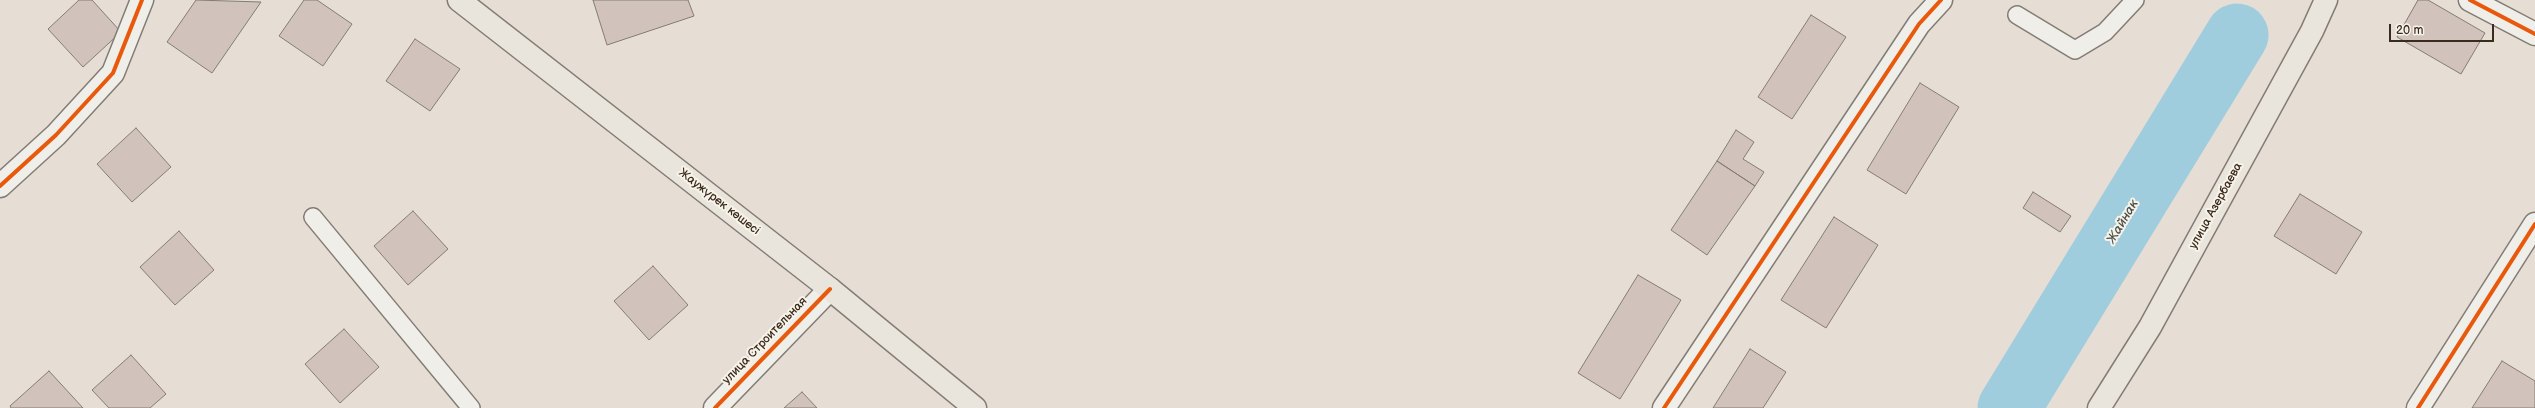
<!DOCTYPE html>
<html>
<head>
<meta charset="utf-8">
<style>
	body { margin:0 }
	#map { position:relative; width:2535px; height:408px; overflow:hidden; background:#e6ddd5; font-family:"Balsamiq Sans",sans-serif }
	canvas { display:block }
	.scale { position:absolute; left:2389px; top:24px; width:105px; height:18px; box-sizing:border-box; border:2px solid #3b2a1e; border-top:0; padding-left:5px; font-size:12px; line-height:14px; white-space:nowrap; color:#3b2a1e; -webkit-text-stroke:3px #f7f3e8; paint-order:stroke }
</style>
</head>
<body>
<div id="map">
<canvas width="2535" height="408"></canvas>
<div class="scale">20 m</div>
</div>
<script>
const context = document.querySelector('canvas').getContext('2d');
context.lineJoin = 'round';
function shape(rows) {
  const path = new Path2D();
  for (const r of rows) {
    path.moveTo(r[0], r[1]);
    for (let i = 2; i < r.length; i += 2) path.lineTo(r[i], r[i + 1]);
  }
  return path;
}
function stroke(path, color, width, dash) {
  context.strokeStyle = color;
  context.lineWidth = width;
  context.lineCap = dash ? 'butt' : 'round';
  context.setLineDash(dash || []);
  context.stroke(path);
}
function fill(path, color) {
  context.fillStyle = color;
  context.fill(path, 'evenodd');
}
function write(font, color, halo, rows, align = 'center') {
  context.font = font + ' "Balsamiq Sans",sans-serif';
  context.lineWidth = 4;
  context.setLineDash([]);
  context.textBaseline = 'middle';
  context.strokeStyle = halo;
  context.fillStyle = color;
  for (const [text, x, y, turn = 0] of rows) {
    context.save();
    context.translate(x, y);
    context.rotate((+turn || 0) * Math.PI / 180);
    context.textAlign = isNaN(turn) ? turn : align;
    if (halo) context.strokeText(text, 0, 0);
    context.fillText(text, 0, 0);
    context.restore();
  }
}
const river = shape([
	[2009,408,2237,35]
]);
const building = shape([
	[79,0,92,0,121,32,83,67,48,29,79,0],
	[196,0,261,2,212,73,167,42,196,0],
	[304,0,317,0,352,24,323,66,279,36,304,0],
	[593,0,688,0,694,16,607,45,593,0],
	[2418,0,2428,0,2485,33,2461,74,2397,37,2418,0],
	[1811,15,1846,37,1792,119,1758,97,1811,15],
	[415,39,460,69,430,111,386,81,415,39],
	[1920,83,1959,107,1906,194,1867,170,1920,83],
	[136,128,171,167,132,202,97,164,136,128],
	[1736,130,1754,142,1743,159,1764,172,1755,186,1717,161,1736,130],
	[1717,161,1755,186,1707,255,1671,230,1717,161],
	[2033,192,2071,216,2060,232,2023,208,2033,192],
	[2300,194,2362,232,2336,274,2274,236,2300,194],
	[413,211,448,249,408,285,374,246,413,211],
	[1834,217,1878,245,1826,328,1781,300,1834,217],
	[179,231,214,270,175,305,140,267,179,231],
	[653,266,688,305,649,340,614,301,653,266],
	[1638,275,1681,300,1620,399,1578,373,1638,275],
	[344,329,379,367,340,403,305,364,344,329],
	[1750,349,1786,372,1763,408,1713,408,1750,349],
	[131,355,166,394,150,408,109,408,92,390,131,355],
	[2502,361,2535,381,2535,408,2472,408,2502,361],
	[49,371,83,408,11,408,10,406,49,371],
	[802,392,817,408,784,408,802,392]
]);
const lane = shape([
	[2017,15,2075,50,2105,32,2135,0],
	[313,217,471,408]
]);
const street = shape([
	[2470,0,2535,34],
	[0,186,56,135,113,73,142,0],
	[715,408,830,289],
	[1664,408,1919,24,1941,0],
	[2418,408,2535,224]
]);
const primary = shape([
	[459,0,830,289,975,408],
	[2099,408,2150,327,2312,31,2326,0]
]);
const cycleway = shape([
	[2470,0,2535,34],
	[0,186,56,135,113,73,142,0],
	[715,408,830,289],
	[1664,408,1919,24,1941,0],
	[2418,408,2535,224]
]);
const streetNames = [
	["Жаужүрек көшесі",719,202,38],
	["улица Азербаева",2216,206,-61],
	["улица Строительная",765,341,-46]
];
const waterNames = [
	["Жайнак",2123,222,-59]
];
stroke(river, '#9fcdde', 63);
fill(building, '#d1c3bb');
stroke(building, '#837c75', 1);
stroke(lane, '#837c75', 20);
stroke(street, '#837c75', 25);
stroke(primary, '#837c75', 25);
stroke(lane, '#f0eee9', 17);
stroke(street, '#f0eee9', 22);
stroke(primary, '#eae5dc', 22);
stroke(cycleway, '#e8590c', 4);
write('12px', '#3b2a1e', '#f7f3e8', streetNames);
write('italic 13px', '#4c514f', '#f7f3e8', waterNames);
</script>
</body>
</html>
